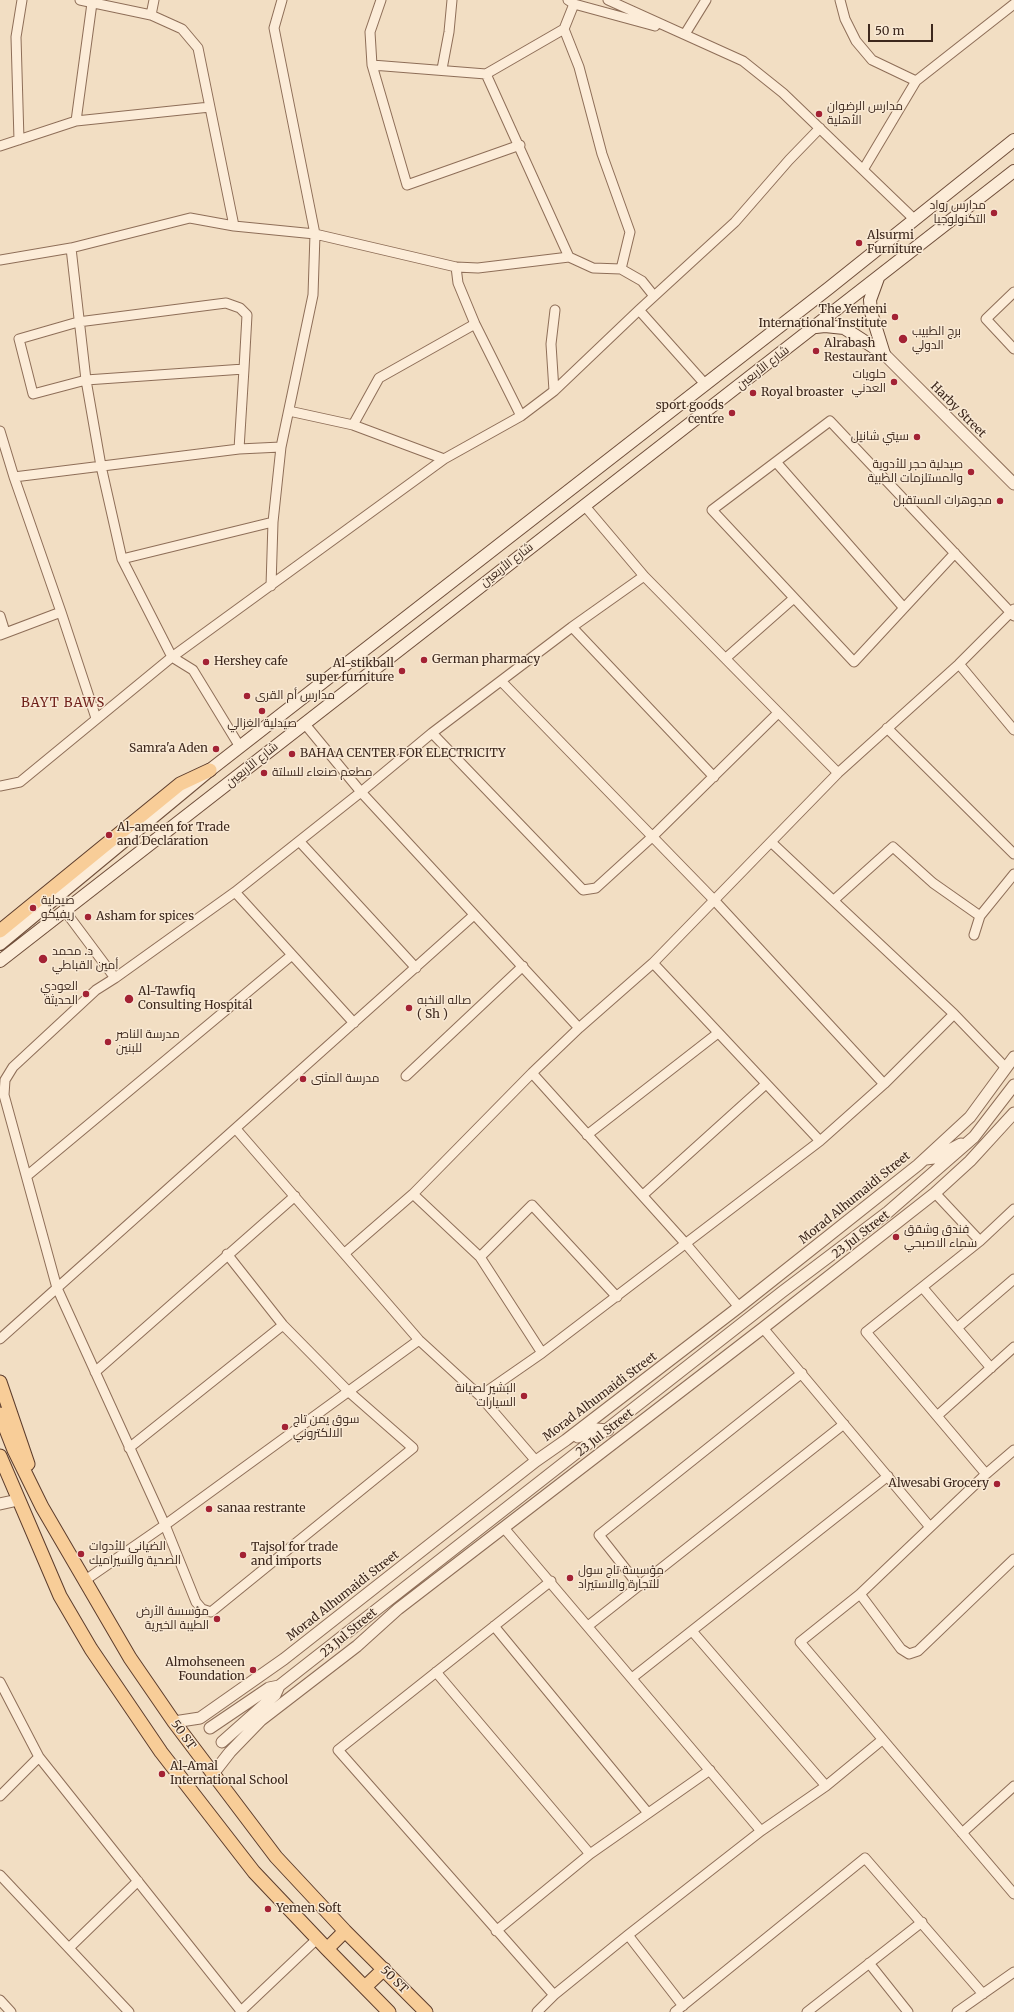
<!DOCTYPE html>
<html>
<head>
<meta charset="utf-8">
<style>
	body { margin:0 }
	#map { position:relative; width:1014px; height:2012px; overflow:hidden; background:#f2dec3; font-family:Merriweather,serif }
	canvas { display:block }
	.scale { position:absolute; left:868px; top:24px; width:65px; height:18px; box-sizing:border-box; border:2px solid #3d281d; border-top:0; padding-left:5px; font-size:12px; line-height:14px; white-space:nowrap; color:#3d281d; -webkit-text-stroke:3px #f9e9d4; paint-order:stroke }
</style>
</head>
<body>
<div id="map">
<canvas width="1014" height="2012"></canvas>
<div class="scale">50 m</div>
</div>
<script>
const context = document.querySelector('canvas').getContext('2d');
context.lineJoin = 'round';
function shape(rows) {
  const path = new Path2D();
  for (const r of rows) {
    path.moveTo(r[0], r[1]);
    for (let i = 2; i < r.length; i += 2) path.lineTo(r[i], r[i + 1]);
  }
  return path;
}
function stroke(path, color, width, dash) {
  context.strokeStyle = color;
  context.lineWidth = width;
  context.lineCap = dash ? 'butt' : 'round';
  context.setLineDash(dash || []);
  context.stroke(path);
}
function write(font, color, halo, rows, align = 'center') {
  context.font = font + ' Merriweather,Cairo,serif';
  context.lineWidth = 3;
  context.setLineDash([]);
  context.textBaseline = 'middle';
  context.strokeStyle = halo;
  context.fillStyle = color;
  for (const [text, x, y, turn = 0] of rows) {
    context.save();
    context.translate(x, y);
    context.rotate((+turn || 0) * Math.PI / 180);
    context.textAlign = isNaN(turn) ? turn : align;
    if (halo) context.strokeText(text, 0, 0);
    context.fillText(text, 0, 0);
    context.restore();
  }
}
const minor = shape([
	[80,0,151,15,182,29,198,48,234,226],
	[381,0,370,32,372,65,407,185,520,145],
	[568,0,574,4,655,26],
	[608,0,743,61,783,93,914,219],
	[840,0,845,19,856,41,872,60,916,81],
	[574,4,564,29,579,67,602,154,630,232,621,269],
	[151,15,154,0],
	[685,34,706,0],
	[372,65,486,74,569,257],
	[442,69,449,32,452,0],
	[486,74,564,29],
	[76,121,92,3],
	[19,140,16,37,22,0],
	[0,146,76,121,210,107],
	[863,170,916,81,1014,4],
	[71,248,86,380,101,466,122,559,172,657,193,670,240,747],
	[0,260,71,248,190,218,234,226,315,234,456,267,478,268,569,257,593,268,621,269,642,281,654,296],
	[456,267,458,283,475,324,521,416],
	[1014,292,986,319,1014,349],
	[639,310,705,384],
	[554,391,551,344,555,310],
	[289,411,353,425,444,459],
	[353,425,379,378,475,324],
	[0,431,14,477,61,612,96,718],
	[239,449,244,369,247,315,240,308,226,303,78,322,19,339,33,394,86,380,244,369],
	[776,462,904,608],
	[14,477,239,449,281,447],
	[584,505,644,576,838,773],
	[955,553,854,662,712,510,830,421,1014,616],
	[122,559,273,522],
	[271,586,273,522,281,447,313,295,315,234,274,28,282,0],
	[0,616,5,632],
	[572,627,714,777],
	[0,635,61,612],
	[726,658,794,598],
	[959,664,1014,730],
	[501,681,715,901,884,1084],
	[304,723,361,792,579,1028],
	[887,728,1014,854],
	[432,733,583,890,596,888,652,837,777,714],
	[0,786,20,782,172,657,444,459,521,416,554,391,639,310,735,222,789,160,820,128],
	[300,842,416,968],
	[771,842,954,1014,1006,1068],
	[235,892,354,1023],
	[834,900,893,847,933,883,980,916],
	[65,911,115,978],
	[974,935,980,916,1014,874],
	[653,963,820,1141],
	[532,1073,686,1244,739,1307],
	[406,1076,523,966],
	[236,1129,419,1340,480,1396,536,1461],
	[587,1135,718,1033],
	[28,1175,292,955],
	[935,1193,980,1241],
	[413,1194,480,1257,542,1353],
	[643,1195,766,1084],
	[345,1253,413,1194,532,1073,579,1028,653,963,838,773,959,664,1014,609],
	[227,1254,283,1325,348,1391,413,1448,211,1612,202,1609,196,1602,165,1525,57,1288,4,1095,5,1080,13,1067,96,990,115,978,235,892,361,792,432,733,572,627,644,576],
	[480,1257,532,1205,617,1297],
	[923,1288,991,1368],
	[763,1328,930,1527],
	[957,1328,1014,1279],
	[0,1339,474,915],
	[95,1372,295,1196],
	[480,1396,542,1353,820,1141,884,1084,954,1014],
	[937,1416,1014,1347],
	[129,1448,283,1325],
	[1014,1450,986,1474,860,1594,800,1642,1014,1894],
	[986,1474,866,1332,980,1241,1014,1209],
	[504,1528,761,1831],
	[84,1581,165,1525,419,1340],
	[551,1581,338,1750,554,1995],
	[639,1586,599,1535,802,1373],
	[860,1594,901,1649,909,1654,918,1651,1014,1559],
	[494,1626,648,1813],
	[588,1626,844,1424],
	[692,1631,826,1786],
	[436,1672,590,1854],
	[632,1678,888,1476],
	[0,1682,39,1757,241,2011],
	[0,1796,39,1757],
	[962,1833,1014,1786],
	[0,1875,129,2012],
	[496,1931,590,1854,710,1770],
	[628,1935,683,2006],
	[69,1948,138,1881],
	[869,1963,908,2012],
	[0,2000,11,2012],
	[240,2012,317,1939],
	[537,2012,554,1995,628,1935,761,1831,826,1786,882,1740],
	[675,2012,865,1858,983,1994],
	[807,2012,922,1922],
	[957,2012,1014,1972]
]);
const tertiary = shape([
	[884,354,1014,484],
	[926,1159,934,1158,961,1144],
	[578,1437,596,1429,608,1430],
	[0,1504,18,1500],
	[174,1722,200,1718,284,1659,536,1461,566,1440,739,1307,918,1165,970,1117,1014,1057],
	[210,1728,269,1688,279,1686],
	[222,1742,275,1695,279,1686,782,1292,888,1212,974,1137,1014,1085],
	[212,1775,230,1752,261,1720,357,1646,398,1609,763,1328,935,1193,970,1161,1014,1113]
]);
const secondary = shape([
	[878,278,870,300,871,312,884,354],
	[816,327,825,326,844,328,884,354],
	[0,944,210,770,829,288,1014,140],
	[0,961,1014,171]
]);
const primary = shape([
	[0,931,180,784,210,770],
	[0,1382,28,1464],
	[0,1414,14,1450,42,1507,130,1658,174,1722,276,1857,345,1931,426,2012],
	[0,1456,60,1596,91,1649,161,1752,254,1872,327,1949,389,2012],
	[327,1949,345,1931],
	[365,1987,384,1969]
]);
const markers = [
	[819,114,4,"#a32234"],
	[994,213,4,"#a32234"],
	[859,243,4,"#a32234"],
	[895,317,4,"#a32234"],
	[903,339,5,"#a32234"],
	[816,351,4,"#a32234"],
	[894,382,4,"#a32234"],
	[753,393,4,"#a32234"],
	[732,413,4,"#a32234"],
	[917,437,4,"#a32234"],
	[971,472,4,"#a32234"],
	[1000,501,4,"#a32234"],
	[424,660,4,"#a32234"],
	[206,662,4,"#a32234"],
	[402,671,4,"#a32234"],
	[247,696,4,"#a32234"],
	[262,711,4,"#a32234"],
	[216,749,4,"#a32234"],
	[292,754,4,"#a32234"],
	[264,773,4,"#a32234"],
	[109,835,4,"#a32234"],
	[33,908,4,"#a32234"],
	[88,917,4,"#a32234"],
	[43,959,5,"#a32234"],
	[86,994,4,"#a32234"],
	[129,999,5,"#a32234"],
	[409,1008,4,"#a32234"],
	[108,1042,4,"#a32234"],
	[303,1079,4,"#a32234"],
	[896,1237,4,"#a32234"],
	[524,1396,4,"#a32234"],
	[285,1427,4,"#a32234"],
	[997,1484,4,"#a32234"],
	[209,1509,4,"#a32234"],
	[81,1554,4,"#a32234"],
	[243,1555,4,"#a32234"],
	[570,1578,4,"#a32234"],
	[217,1619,4,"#a32234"],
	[253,1670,4,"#a32234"],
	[162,1774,4,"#a32234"],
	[268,1909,4,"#a32234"]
];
const poiNames = [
	["مدارس الرضوان",827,107],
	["الأهلية",827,121],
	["مدارس رواد",986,206,"right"],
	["التكنولوجيا",986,220,"right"],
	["Alsurmi",867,236],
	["Furniture",867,250],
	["The Yemeni",887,310,"right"],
	["International Institute",887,324,"right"],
	["برج الطبيب",912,332],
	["الدولي",912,346],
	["Alrabash",824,344],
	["Restaurant",824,358],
	["حلويات",886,375,"right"],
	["العدني",886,389,"right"],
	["Royal broaster",761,393],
	["sport goods",724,406,"right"],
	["centre",724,420,"right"],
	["سيتي شانيل",909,437,"right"],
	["صيدلية حجر للأدوية",963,465,"right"],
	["والمستلزمات الطبية",963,479,"right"],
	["مجوهرات المستقبل",992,501,"right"],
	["German pharmacy",432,660],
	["Hershey cafe",214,662],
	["Al-stikball",394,664,"right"],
	["super furniture",394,678,"right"],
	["مدارس أم القرى",255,696],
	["صيدلية الغزالي",262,724,"center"],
	["Samra'a Aden",208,749,"right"],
	["BAHAA CENTER FOR ELECTRICITY",300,754],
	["مطعم صنعاء للسلتة",272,773],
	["Al-ameen for Trade",117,828],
	["and Declaration",117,842],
	["صيدلية",41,901],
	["ريفيكو",41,915],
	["Asham for spices",96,917],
	["د. محمد",52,952],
	["أمين القباطي",52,966],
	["العودي",78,987,"right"],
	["الحديثة",78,1001,"right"],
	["Al-Tawfiq",138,992],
	["Consulting Hospital",138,1006],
	["صاله النخبه",417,1001],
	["( Sh )",417,1015],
	["مدرسة الناصر",116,1035],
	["للبنين",116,1049],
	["مدرسة المثنى",311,1079],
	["فندق وشقق",904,1230],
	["سماء الاصبحي",904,1244],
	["البشير لصيانة",516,1389,"right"],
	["السيارات",516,1403,"right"],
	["سوق يمن تاج",293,1420],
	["الالكتروني",293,1434],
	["Alwesabi Grocery",989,1484,"right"],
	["sanaa restrante",217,1509],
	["الضياني للأدوات",89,1547],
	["الصحية والسيراميك",89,1561],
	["Tajsol for trade",251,1548],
	["and imports",251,1562],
	["مؤسسة تاج سول",578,1571],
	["للتجارة والاستيراد",578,1585],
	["مؤسسة الأرض",209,1612,"right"],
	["الطيبة الخيرية",209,1626,"right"],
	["Almohseneen",245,1663,"right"],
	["Foundation",245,1677,"right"],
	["Al-Amal",170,1767],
	["International School",170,1781],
	["Yemen Soft",276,1909]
];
const streetNames = [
	["شارع الأربعين",763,368,-38],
	["Harby Street",958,410,45],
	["شارع الأربعين",507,565,-38],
	["شارع الأربعين",252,765,-39],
	["Morad Alhumaidi Street",855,1198,-39],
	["23 Jul Street",861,1235,-38],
	["Morad Alhumaidi Street",600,1397,-37],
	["23 Jul Street",605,1433,-38],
	["Morad Alhumaidi Street",343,1596,-38],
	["23 Jul Street",349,1633,-40],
	["50 ST",183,1735,54],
	["50 ST",394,1980,45]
];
const neighbourhoodNames = [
	["BAYT BAWS",63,703]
];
stroke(minor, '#8e6e58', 11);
stroke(tertiary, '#8e6e58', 13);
stroke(secondary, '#704f3b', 14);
stroke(primary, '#5c3c2c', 15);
stroke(minor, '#fcecd8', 9);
stroke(tertiary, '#fcecd8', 11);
stroke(secondary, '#fcecd8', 12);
stroke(primary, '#f8cd98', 13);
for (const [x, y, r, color] of markers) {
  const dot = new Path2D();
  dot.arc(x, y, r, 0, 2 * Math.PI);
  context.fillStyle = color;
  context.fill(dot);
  stroke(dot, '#f9e9d4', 1.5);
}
write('12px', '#3d281d', '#f9e9d4', poiNames, 'left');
write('12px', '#3d281d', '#f9e9d4', streetNames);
context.letterSpacing = '1px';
write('13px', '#6e1f19', '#f9e9d4', neighbourhoodNames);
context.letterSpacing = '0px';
</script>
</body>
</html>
